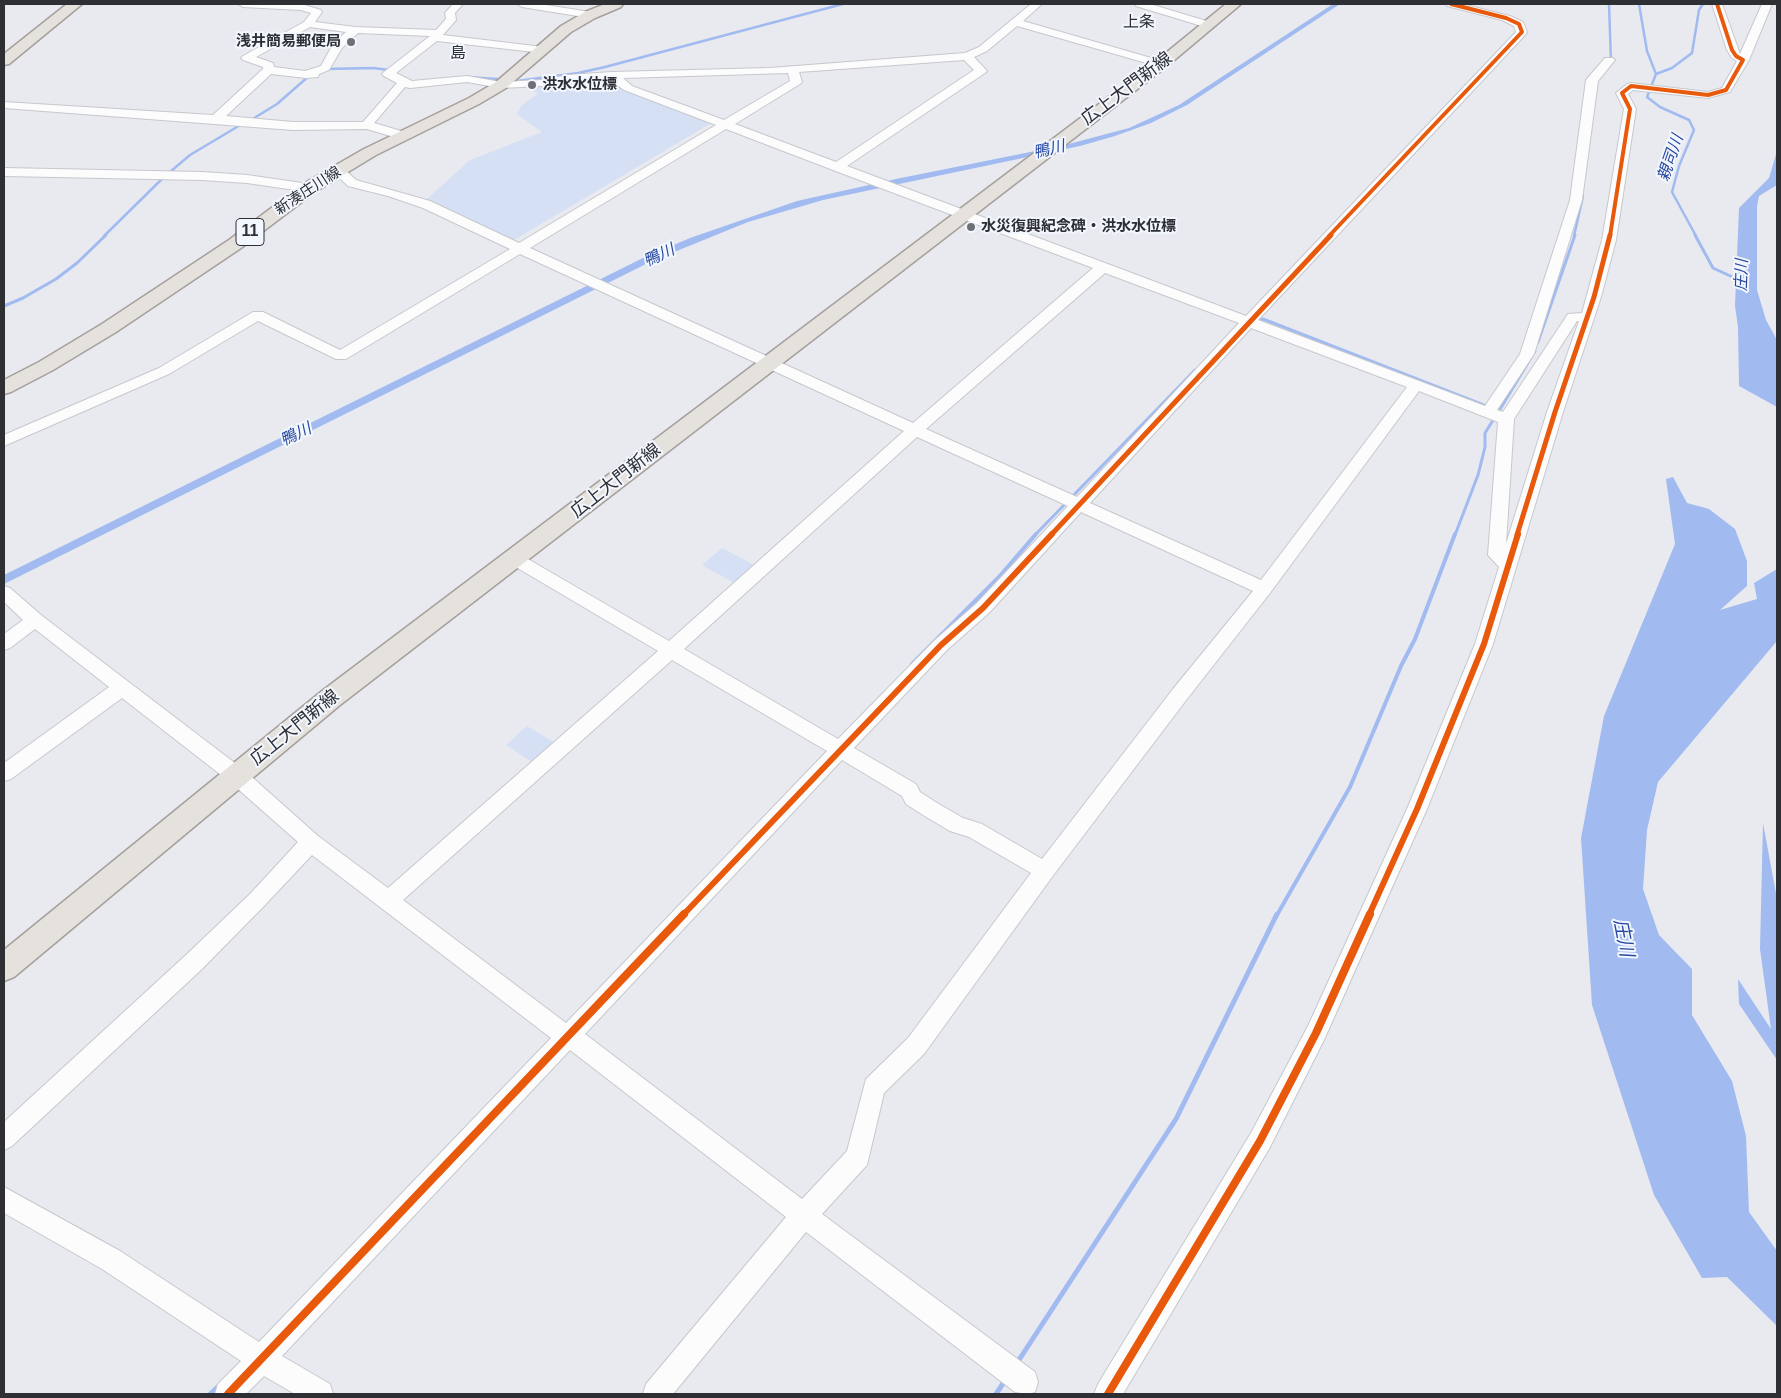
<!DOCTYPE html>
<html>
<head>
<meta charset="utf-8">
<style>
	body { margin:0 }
	#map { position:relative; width:1781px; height:1398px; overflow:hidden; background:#e8eaf0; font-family:Arial,sans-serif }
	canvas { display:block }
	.frame { position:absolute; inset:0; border:5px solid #2d2f33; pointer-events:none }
</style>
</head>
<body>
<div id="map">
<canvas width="1781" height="1398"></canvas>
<div class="frame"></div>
</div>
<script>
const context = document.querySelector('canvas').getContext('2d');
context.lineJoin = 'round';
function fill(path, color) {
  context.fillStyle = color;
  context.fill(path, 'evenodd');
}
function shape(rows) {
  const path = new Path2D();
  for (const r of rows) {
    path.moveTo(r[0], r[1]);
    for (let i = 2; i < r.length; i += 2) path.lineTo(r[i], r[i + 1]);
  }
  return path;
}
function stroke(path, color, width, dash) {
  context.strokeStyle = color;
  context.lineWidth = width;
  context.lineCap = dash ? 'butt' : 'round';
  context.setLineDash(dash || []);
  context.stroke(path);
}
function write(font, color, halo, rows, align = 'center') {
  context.font = font + ' Arial,"Noto Sans JP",sans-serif';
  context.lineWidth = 4;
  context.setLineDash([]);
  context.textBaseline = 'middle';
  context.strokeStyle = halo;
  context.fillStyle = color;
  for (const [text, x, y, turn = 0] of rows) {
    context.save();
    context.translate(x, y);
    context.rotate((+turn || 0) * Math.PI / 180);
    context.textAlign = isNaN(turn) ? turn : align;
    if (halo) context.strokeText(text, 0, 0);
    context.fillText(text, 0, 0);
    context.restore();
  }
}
const green = shape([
	[603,74,713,122,514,240,426,200,470,160,542,132,517,114,522,105,538,94,522,84],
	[722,548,756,566,736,584,702,565],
	[527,726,557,744,535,764,506,745]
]);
const water = shape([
	[1333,4,1340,4,1187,105,1151,123,1115,136,1080,146,823,200,748,222,652,261,4,584,4,575,643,258,690,238,797,201,896,179,1065,145,1129,128,1179,105],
	[1777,151,1777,185,1759,196,1757,206,1757,290,1766,320,1777,340,1777,407,1739,386,1738,327,1735,306,1739,208,1769,178],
	[1673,477,1687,503,1709,509,1735,529,1747,561,1747,586,1720,610,1757,599,1754,583,1777,569,1777,641,1658,782,1647,830,1643,889,1659,935,1692,969,1692,1015,1732,1081,1746,1136,1749,1212,1777,1251,1777,1326,1727,1277,1702,1278,1654,1195,1592,1005,1581,838,1604,716,1675,544,1666,479],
	[1763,823,1777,899,1777,1060,1739,1004,1738,979,1771,1029,1760,949]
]);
const streamFar3 = shape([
	[1609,4,1611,62],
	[1639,4,1647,51,1656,74,1647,97,1660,107,1689,120,1694,130,1679,166,1672,192,1696,236],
	[326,69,373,68,389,70],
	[1656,74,1672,68,1692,53,1699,10,1703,4],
	[467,77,497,79],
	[517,81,578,73,605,67,843,4],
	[251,120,277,104,309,76],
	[104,236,164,177,190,155,242,124],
	[1574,236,1583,196,1578,194]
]);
const streamFar2 = shape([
	[1695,235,1713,268,1739,280],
	[4,306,23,298,56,279,77,263,106,235],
	[1256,322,1263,319,1499,411],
	[1538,342,1575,235],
	[1499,411,1535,351],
	[1035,535,1195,370],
	[1455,535,1478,475,1485,447,1485,433,1495,417]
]);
const streamFar1 = shape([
	[912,664,999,577,1036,534],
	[1277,915,1350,787,1401,666,1415,639,1455,534]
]);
const stream = shape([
	[1017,1363,1176,1119,1277,914],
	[210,1394,220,1385],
	[996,1394,1006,1379]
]);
const minor = shape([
	[238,4,301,4,321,10,322,12,315,22,355,27,436,30,446,19,445,13,453,4,463,4,455,13,456,20,443,35,543,47,548,50,543,53,437,41,396,73,412,81,467,76,501,82,542,80,569,75,612,72,770,68,965,53,979,47,1031,4,1042,4,1023,21,1165,62,1167,64,1161,67,1157,66,1017,26,987,51,974,57,987,71,985,73,847,166,1246,316,1516,32,1514,26,1502,20,1447,6,1446,4,1462,4,1510,16,1523,22,1527,32,1526,34,1258,320,1485,406,1520,354,1570,200,1586,80,1605,58,1613,58,1615,60,1598,81,1582,200,1534,354,1497,410,1503,412,1568,314,1582,313,1602,240,1624,109,1616,93,1627,84,1631,83,1708,92,1722,88,1737,61,1732,58,1727,50,1712,4,1722,4,1740,54,1762,4,1772,4,1749,60,1730,92,1708,98,1633,90,1628,94,1636,109,1616,240,1601,297,1563,412,1493,644,1427,809,1324,1040,1269,1149,1123,1394,1094,1394,1098,1384,1251,1133,1308,1026,1407,809,1475,644,1499,567,1488,555,1498,422,1419,391,1270,593,1187,699,1052,877,924,1054,884,1093,867,1165,822,1214,1035,1372,1038,1382,1035,1392,1028,1394,1015,1392,806,1232,673,1394,643,1394,646,1384,786,1217,570,1050,282,1356,330,1384,333,1394,295,1394,264,1376,246,1394,215,1394,218,1384,241,1361,102,1269,4,1213,4,1187,120,1251,259,1342,551,1038,312,855,264,906,202,969,12,1146,4,1150,4,1122,186,955,250,894,298,842,230,782,122,698,11,779,4,781,4,763,109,687,35,629,10,648,4,650,4,634,23,620,4,602,4,586,10,588,41,615,244,770,318,836,388,888,658,651,509,563,506,559,509,555,515,553,521,555,669,641,904,431,520,254,346,359,336,359,258,321,169,374,4,446,4,435,159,368,253,312,263,312,340,350,510,249,423,208,388,196,348,186,334,173,332,170,334,167,342,167,356,180,430,201,519,243,716,125,624,90,609,79,569,81,542,86,501,88,467,82,410,88,405,87,374,123,408,133,410,136,404,140,367,129,293,130,4,108,4,102,213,115,263,69,263,67,243,60,241,58,243,56,304,22,311,13,301,10,243,7,238,4],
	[310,27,346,32,333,44,321,66,305,71,274,67,273,63,256,57,310,27],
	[358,33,430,36,384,72,382,74,384,76,397,83,363,122,293,122,226,116,271,74,306,78,318,77,319,74,329,70,342,48,358,33],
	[964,60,974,70,836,162,735,124,800,84,802,82,799,72,964,60],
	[788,73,790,81,724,120,632,86,623,78,788,73],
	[726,129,833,170,1093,268,913,423,530,248,726,129],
	[1105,273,1239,323,1077,497,926,429,1105,273],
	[1577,321,1579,321,1547,412,1506,544,1514,419,1577,321],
	[1251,328,1407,387,1261,580,1090,503,1251,328],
	[917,437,1068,506,977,603,935,640,838,739,684,649,917,437],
	[1081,512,1253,591,1173,689,1042,859,982,824,963,818,937,803,920,792,916,784,854,748,947,650,989,613,1081,512],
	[672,660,827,751,566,1023,403,900,672,660],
	[842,760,902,796,906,804,923,815,950,831,969,837,1031,873,908,1038,866,1079,847,1151,802,1199,585,1034,842,760],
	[517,4,540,4,590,12,595,15,590,18,522,7,517,4],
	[1135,4,1150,4,1213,23,1214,25,1213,27,1205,27,1136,6,1135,4],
	[4,168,202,172,247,175,309,184,315,188,309,192,247,183,202,180,4,176,4,168]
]);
const major = shape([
	[67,4,82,4,9,64,4,65,4,54,67,4],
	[605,4,623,4,621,7,595,18,571,32,506,88,479,104,376,155,315,192,241,248,116,332,53,370,11,392,4,394,4,380,39,362,102,324,229,240,303,184,364,149,469,98,496,82,561,26,585,12,605,4],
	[1226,4,1241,4,1166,67,340,705,14,977,4,981,4,950,322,691,1156,61,1226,4]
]);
const cyclewayFar3 = shape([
	[1329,236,1522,32,1519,24,1506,18,1451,4],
	[1610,236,1630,109,1622,93,1631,86,1708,95,1726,90,1743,60,1736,56,1732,50,1717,4]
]);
const cyclewayFar2 = shape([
	[1051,535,1331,235],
	[1517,535,1555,412,1594,297,1610,235]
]);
const cyclewayFar1 = shape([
	[683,915,941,645,983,608,1052,534],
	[1369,915,1417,809,1484,644,1518,534]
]);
const cycleway = shape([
	[228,1394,684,914],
	[1108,1394,1260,1141,1316,1033,1370,914]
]);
const markers = [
	[351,42,5,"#6e7075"],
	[532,85,5,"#6e7075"],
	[971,227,5,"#6e7075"]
];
const farPoinames = [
	["浅井簡易郵便局",341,42,"right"],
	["洪水水位標",542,85],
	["水災復興紀念碑・洪水水位標",981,227]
];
const farStreetnames = [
	["新湊庄川線",308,191,-33]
];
const farNeighbourhoodnames = [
	["上条",1139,23],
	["島",458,54]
];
const farWaternames = [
	["鴨川",1049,150,-13],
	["親司川",1671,158,-71],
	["鴨川",659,256,-25],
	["庄川",1742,275,-88],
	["鴨川",296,435,-26]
];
const shields = [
	[250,232,28]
];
const shieldNames = [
	["11",250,232]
];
const streetNames = [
	["広上大門新線",1127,89,-37],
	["広上大門新線",616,481,-38],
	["広上大門新線",295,728,-39]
];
const waterNames = [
	["庄川",1623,938,79]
];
fill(green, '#d5e0f5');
fill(water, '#a1baf0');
stroke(streamFar3, '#a1baf0', 2.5);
stroke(streamFar2, '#a1baf0', 3);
stroke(streamFar1, '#a1baf0', 4);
stroke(stream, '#a1baf0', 5);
stroke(minor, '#c6c8cc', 2);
stroke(major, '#a69f9c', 3);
fill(minor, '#fcfcfd');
fill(major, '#e5e2de');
stroke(cyclewayFar3, '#e8590c', 4);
stroke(cyclewayFar2, '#e8590c', 5);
stroke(cyclewayFar1, '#e8590c', 6);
stroke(cycleway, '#e8590c', 8);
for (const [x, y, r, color] of markers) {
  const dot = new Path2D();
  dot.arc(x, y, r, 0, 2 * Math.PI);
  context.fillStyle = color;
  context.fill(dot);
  stroke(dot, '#f2f6fe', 2);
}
write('bold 15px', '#2d2f33', '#f2f6fe', farPoinames, 'left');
write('15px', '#2d2f33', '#f2f6fe', farStreetnames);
write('16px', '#2d2f33', '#f2f6fe', farNeighbourhoodnames);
write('italic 16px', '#27489f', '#f2f6fe', farWaternames);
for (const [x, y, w] of shields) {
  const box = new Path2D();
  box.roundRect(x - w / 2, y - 13.5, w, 27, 4);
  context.fillStyle = '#f2f6fe';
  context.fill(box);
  stroke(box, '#2d2f33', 1);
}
write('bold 16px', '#2d2f33', null, shieldNames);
write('18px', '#2d2f33', '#f2f6fe', streetNames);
write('italic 19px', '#27489f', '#f2f6fe', waterNames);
</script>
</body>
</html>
